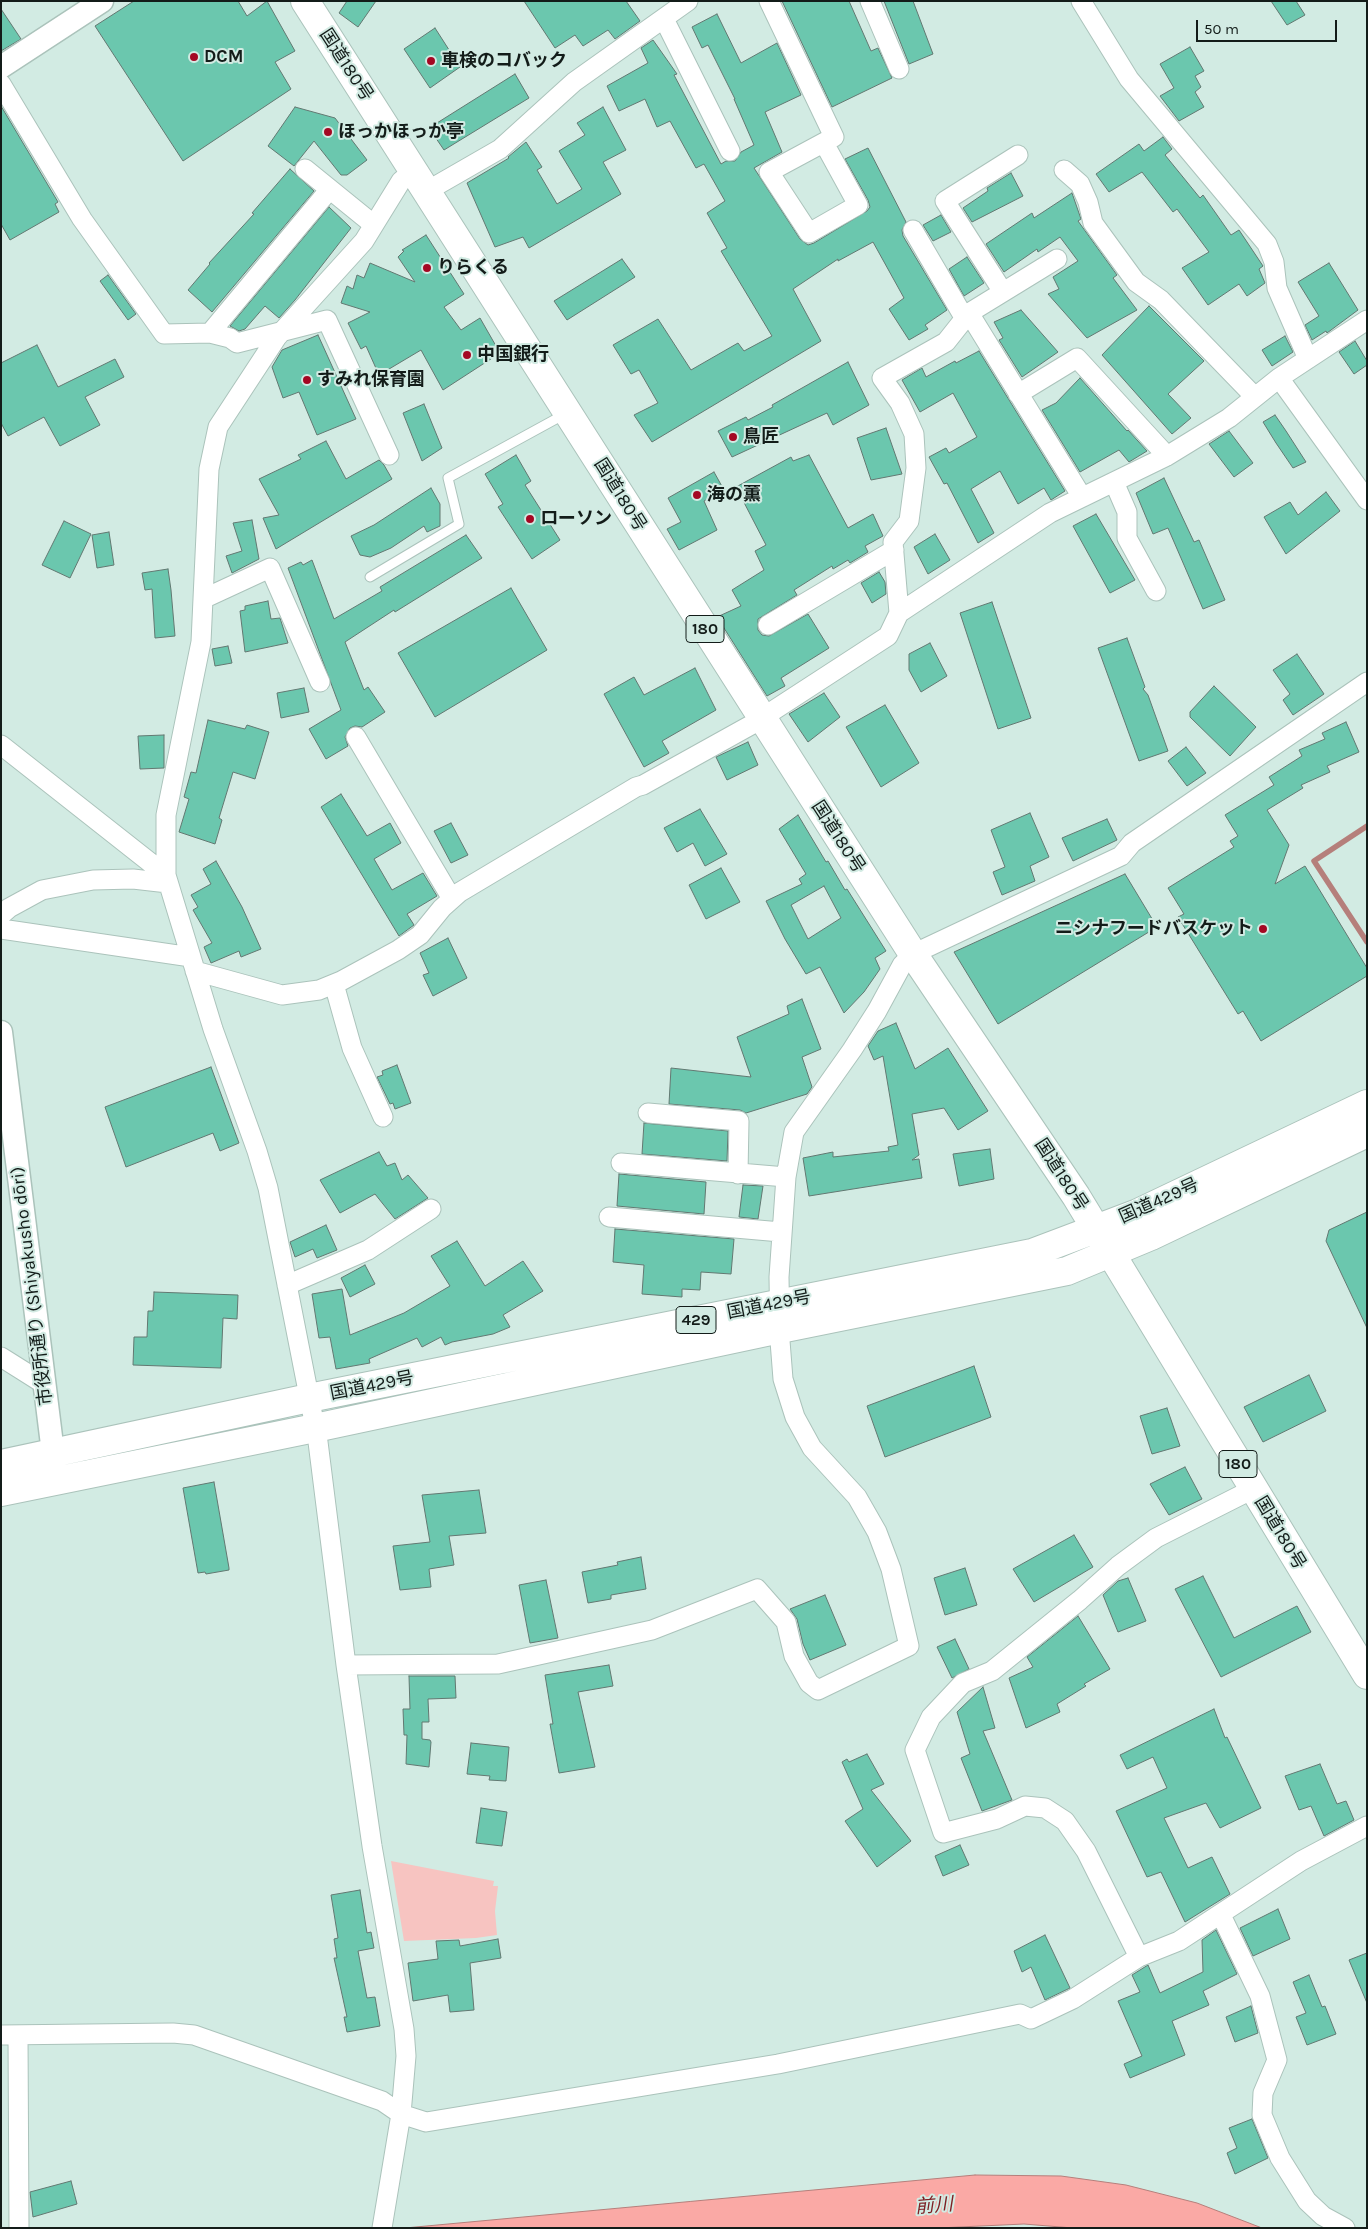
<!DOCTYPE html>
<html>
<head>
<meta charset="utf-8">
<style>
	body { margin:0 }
	#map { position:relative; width:1368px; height:2229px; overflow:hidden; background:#d2ebe3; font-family:Karla,sans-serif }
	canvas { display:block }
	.frame { position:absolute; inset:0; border:2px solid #131c19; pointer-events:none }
	.scale { position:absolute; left:1196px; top:20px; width:141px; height:22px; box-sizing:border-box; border:2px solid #131c19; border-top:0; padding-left:6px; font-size:15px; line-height:18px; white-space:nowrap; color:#131c19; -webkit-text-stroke:4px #d2ebe3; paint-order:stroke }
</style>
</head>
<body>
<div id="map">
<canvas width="1368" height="2229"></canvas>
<div class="frame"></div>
<div class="scale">50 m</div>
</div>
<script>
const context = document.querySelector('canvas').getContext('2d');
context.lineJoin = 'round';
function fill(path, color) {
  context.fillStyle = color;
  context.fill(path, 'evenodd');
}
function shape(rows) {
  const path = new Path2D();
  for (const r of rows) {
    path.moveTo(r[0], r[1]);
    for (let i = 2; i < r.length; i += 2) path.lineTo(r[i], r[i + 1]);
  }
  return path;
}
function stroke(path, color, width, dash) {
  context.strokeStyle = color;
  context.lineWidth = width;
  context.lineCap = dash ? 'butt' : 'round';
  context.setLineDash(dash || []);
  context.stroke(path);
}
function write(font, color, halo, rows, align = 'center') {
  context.font = font + ' Karla,"Noto Sans JP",sans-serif';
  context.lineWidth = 4;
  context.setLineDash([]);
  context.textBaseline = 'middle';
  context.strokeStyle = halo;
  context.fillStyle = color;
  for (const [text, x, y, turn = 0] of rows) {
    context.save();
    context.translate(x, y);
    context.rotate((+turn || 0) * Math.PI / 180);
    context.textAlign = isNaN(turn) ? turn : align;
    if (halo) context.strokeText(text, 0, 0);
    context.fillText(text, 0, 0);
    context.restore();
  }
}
const green = shape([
	[391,1861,494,1881,493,1886,498,1886,495,1911,497,1935,476,1938,404,1941]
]);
const water = shape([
	[975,2175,1061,2176,1126,2185,1197,2203,1262,2228,1073,2228,1024,2224,938,2228,405,2228,975,2175]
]);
const stream = shape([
	[1367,826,1314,861,1367,942]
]);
const building = shape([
	[134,1,238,1,247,16,267,1,295,51,275,62,291,89,183,161,95,26,134,1],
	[347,1,376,1,358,27,339,13,347,1],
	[524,1,626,1,640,21,615,39,608,30,583,46,575,35,555,48,524,1],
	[782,1,849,1,871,51,878,48,892,78,832,107,782,1],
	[884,1,913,1,933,54,909,64,884,1],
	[1271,1,1296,1,1305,15,1287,25,1271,1],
	[1,9,21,39,1,51,1,9],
	[717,14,741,63,777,43,801,95,765,112,782,152,754,168,800,239,808,245,814,243,867,211,870,207,868,200,845,159,868,148,906,222,902,230,903,236,947,310,925,325,928,329,909,340,889,309,904,298,873,242,838,261,838,259,793,289,821,341,652,442,634,415,658,403,639,370,631,374,613,345,658,319,691,370,738,343,744,351,772,336,721,251,727,248,707,213,725,201,704,164,696,168,670,121,657,127,645,99,619,111,607,86,648,63,641,48,653,40,677,74,674,75,721,164,726,161,735,161,741,152,754,145,734,99,735,99,708,45,702,48,692,27,717,14],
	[435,28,460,67,430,88,404,49,435,28],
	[1190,47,1204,71,1195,76,1201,87,1195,92,1204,107,1179,121,1160,96,1174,88,1160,64,1190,47],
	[515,74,529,98,444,150,429,128,515,74],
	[1,106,58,202,55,204,59,212,10,240,1,224,1,106],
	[295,107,335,118,367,160,347,175,341,175,314,141,294,166,268,146,295,107],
	[603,107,626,150,603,162,621,194,529,248,523,237,495,247,467,183,509,158,508,157,526,142,542,167,537,170,557,204,582,189,559,151,585,135,577,123,603,107],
	[1163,137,1172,149,1165,155,1200,198,1203,195,1231,235,1239,230,1263,266,1259,269,1265,283,1247,296,1239,284,1208,305,1182,268,1209,252,1177,209,1173,212,1142,172,1109,192,1096,174,1139,144,1144,151,1163,137],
	[290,169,314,191,212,312,188,290,210,264,209,263,254,214,252,213,290,169],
	[1011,173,1023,196,972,222,963,208,988,191,987,188,1011,173],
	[1072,193,1081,219,1078,221,1117,275,1113,278,1137,310,1087,338,1048,294,1059,289,1053,277,1078,261,1060,237,1038,252,1037,249,1004,272,986,244,1032,213,1034,218,1072,193],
	[329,207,351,228,295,300,279,318,265,306,245,329,239,331,230,326,329,207],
	[941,215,951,232,933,241,923,225,941,215],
	[426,235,464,294,444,307,461,330,480,318,500,353,443,390,421,350,379,375,366,346,361,349,348,323,370,312,341,303,347,286,353,289,357,275,364,278,370,263,415,282,398,257,404,251,402,250,426,235],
	[967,257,984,283,964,296,949,269,967,257],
	[622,259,635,277,567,320,554,301,622,259],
	[1329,263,1358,310,1327,333,1326,331,1312,340,1305,325,1319,316,1298,282,1329,263],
	[108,275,136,314,128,320,100,281,108,275],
	[1149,306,1204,361,1168,394,1191,418,1172,434,1102,355,1149,306],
	[1021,310,1058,352,1022,377,999,340,1003,338,994,322,1021,310],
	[318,335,356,419,317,435,299,392,283,398,272,367,282,350,318,335],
	[1285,336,1293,352,1272,366,1262,350,1285,336],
	[1355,341,1367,361,1367,365,1354,374,1339,352,1355,341],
	[37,345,58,387,115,359,124,377,85,397,100,425,60,446,44,417,8,436,1,423,1,363,37,345],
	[979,351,1065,491,1051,500,1044,488,1018,504,1000,471,971,489,994,533,978,543,947,483,944,484,929,457,946,448,949,453,977,437,953,393,920,412,902,380,922,368,926,377,955,361,956,363,979,351],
	[848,362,869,405,833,425,827,413,732,457,718,431,746,417,748,420,773,407,772,405,848,362],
	[1080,378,1127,431,1128,430,1147,451,1129,462,1119,450,1080,472,1042,410,1056,403,1080,378],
	[424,404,442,448,422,461,403,413,424,404],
	[1275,415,1286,431,1306,462,1293,468,1276,443,1263,422,1275,415],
	[886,428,902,474,871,480,857,438,886,428],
	[1229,431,1253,463,1234,477,1209,444,1229,431],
	[326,441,346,479,379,460,384,465,392,479,276,549,263,518,279,515,259,479,301,459,298,455,326,441],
	[516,455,531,481,525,485,560,540,532,559,498,507,503,504,485,474,516,455],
	[809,455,848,528,873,514,883,536,865,546,868,552,850,563,848,560,833,569,832,566,794,590,797,595,758,619,758,630,762,635,769,636,808,614,829,648,781,678,785,686,767,696,717,617,741,606,732,590,764,570,755,551,766,545,736,487,791,457,793,461,809,455],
	[714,472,724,490,704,501,717,530,679,550,667,529,681,522,668,498,714,472],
	[1164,478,1194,542,1199,540,1225,600,1203,609,1168,528,1153,534,1136,493,1164,478],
	[431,488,440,504,440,526,427,532,424,526,391,548,370,557,360,555,351,536,374,525,431,488],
	[1326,492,1340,511,1286,554,1264,517,1290,502,1298,515,1326,492],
	[1096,514,1135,580,1110,593,1073,526,1096,514],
	[252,520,259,559,232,573,226,556,242,551,233,523,252,520],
	[64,521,91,534,70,578,42,565,64,521],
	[109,532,114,565,97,568,92,535,109,532],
	[935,534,950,560,928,574,914,547,935,534],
	[466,535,482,558,395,612,394,610,345,642,364,690,368,687,385,712,362,727,355,726,350,728,345,737,348,746,326,759,309,729,341,710,288,568,301,562,303,565,312,560,334,619,382,591,380,587,466,535],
	[168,569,171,590,175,636,155,638,152,589,145,590,142,573,168,569],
	[879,572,885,582,886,594,872,603,861,583,879,572],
	[511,588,547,650,435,717,398,653,511,588],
	[268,601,271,619,280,618,288,643,245,652,240,611,245,610,245,606,268,601],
	[992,602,1031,718,998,729,960,613,992,602],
	[1127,638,1145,687,1143,689,1148,695,1168,751,1139,761,1098,648,1127,638],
	[930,643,947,676,921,692,909,670,909,654,930,643],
	[228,646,232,663,215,666,212,649,228,646],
	[1297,654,1324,694,1293,715,1283,700,1290,694,1273,670,1297,654],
	[695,668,716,710,662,741,669,753,644,767,604,694,634,677,644,695,695,668],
	[1214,686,1256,727,1230,756,1190,717,1190,712,1214,686],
	[304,688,309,712,281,718,277,693,304,688],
	[824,693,840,717,808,742,789,714,824,693],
	[885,705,919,763,881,787,846,727,885,705],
	[208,720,245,729,247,725,269,732,255,779,233,772,219,818,222,820,215,844,179,832,189,799,184,797,191,772,196,773,208,720],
	[1346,722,1359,752,1327,766,1330,772,1301,785,1303,788,1267,810,1289,845,1275,884,1305,866,1367,968,1367,976,1261,1041,1243,1011,1238,1014,1178,917,1184,914,1168,888,1234,847,1230,841,1238,836,1225,815,1274,785,1269,777,1302,756,1299,750,1325,739,1322,733,1346,722],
	[164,735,164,768,140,769,138,736,164,735],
	[748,742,758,765,727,780,716,757,748,742],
	[1186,747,1206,773,1187,786,1168,761,1186,747],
	[341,794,367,836,390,823,401,843,374,859,392,890,423,873,437,896,407,914,414,925,399,936,321,807,341,794],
	[700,809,727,854,705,866,693,843,677,852,664,828,700,809],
	[1030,813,1049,857,1030,866,1035,881,1002,895,993,872,1005,867,991,830,1030,813],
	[798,815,826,862,828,861,845,890,847,889,886,951,875,958,880,969,864,992,844,1013,820,967,806,974,785,939,766,901,802,884,799,879,806,874,779,829,798,815],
	[824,886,841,918,808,939,791,905,824,886],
	[1107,819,1117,840,1073,861,1062,838,1107,819],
	[451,823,468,855,451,863,434,831,451,823],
	[216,861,242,907,261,949,241,957,239,951,211,963,204,947,212,943,193,910,198,907,191,895,211,884,203,869,216,861],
	[721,868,740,902,706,919,689,885,721,868],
	[1125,874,1157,927,998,1024,954,952,1125,874],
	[448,938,467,978,433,996,423,975,429,973,420,953,448,938],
	[802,999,821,1049,802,1057,812,1087,807,1094,746,1113,740,1110,669,1104,671,1068,751,1077,737,1037,789,1014,787,1006,802,999],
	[896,1023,915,1069,948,1048,988,1111,958,1130,944,1108,912,1114,919,1155,912,1160,919,1159,922,1178,809,1196,803,1158,833,1152,833,1157,889,1151,888,1147,898,1145,883,1056,874,1060,868,1046,878,1031,896,1023],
	[397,1065,411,1103,395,1109,393,1103,390,1104,377,1077,383,1075,382,1071,397,1065],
	[211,1067,239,1143,220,1151,213,1133,126,1167,105,1107,211,1067],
	[644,1123,728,1131,727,1161,642,1154,644,1123],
	[990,1149,994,1179,959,1186,953,1154,990,1149],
	[379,1152,387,1166,395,1163,402,1180,408,1175,428,1198,395,1219,375,1194,340,1213,320,1180,379,1152],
	[619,1174,706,1182,704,1214,617,1206,619,1174],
	[743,1185,763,1186,758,1219,739,1217,743,1185],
	[1367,1212,1367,1328,1326,1241,1329,1230,1367,1212],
	[326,1225,337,1250,317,1258,313,1249,295,1257,290,1242,326,1225],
	[615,1229,734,1239,731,1274,701,1272,700,1290,682,1289,682,1297,642,1294,644,1265,613,1262,615,1229],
	[457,1241,485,1286,523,1261,543,1291,503,1315,510,1327,493,1334,452,1342,445,1345,441,1337,422,1347,417,1338,369,1359,370,1363,336,1369,330,1337,319,1338,312,1294,342,1289,350,1335,404,1313,450,1286,431,1256,457,1241],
	[365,1265,375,1284,350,1297,341,1278,365,1265],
	[154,1292,238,1295,237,1319,223,1318,221,1368,133,1365,134,1337,147,1337,148,1311,153,1311,154,1292],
	[974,1366,991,1417,885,1457,867,1406,974,1366],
	[1309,1375,1326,1411,1263,1442,1244,1407,1309,1375],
	[1167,1408,1180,1446,1152,1454,1140,1416,1167,1408],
	[1185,1467,1202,1499,1169,1515,1150,1484,1185,1467],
	[214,1482,229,1568,229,1570,206,1574,205,1572,198,1573,183,1488,214,1482],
	[479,1490,486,1533,449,1536,454,1565,429,1569,431,1587,400,1590,393,1546,430,1542,422,1495,479,1490],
	[1074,1535,1093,1567,1034,1602,1013,1569,1074,1535],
	[641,1557,646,1589,611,1595,611,1599,588,1603,582,1572,618,1565,617,1562,641,1557],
	[965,1568,977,1605,945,1615,934,1578,965,1568],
	[1203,1576,1234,1638,1297,1606,1311,1632,1221,1677,1175,1589,1203,1576],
	[1128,1578,1146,1621,1118,1632,1103,1595,1118,1581,1128,1578],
	[546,1580,558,1638,530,1643,519,1585,546,1580],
	[825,1595,846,1645,810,1660,803,1644,797,1619,790,1609,825,1595],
	[1078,1616,1110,1669,1084,1684,1086,1686,1057,1704,1060,1712,1026,1728,1009,1678,1033,1667,1027,1657,1078,1616],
	[955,1639,969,1669,952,1678,937,1647,955,1639],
	[609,1665,613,1686,578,1692,595,1767,559,1773,550,1724,553,1724,545,1675,609,1665],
	[409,1676,455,1676,456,1698,428,1699,429,1722,422,1722,422,1739,430,1740,431,1742,429,1767,406,1764,407,1735,404,1735,403,1709,410,1709,409,1676],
	[983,1687,995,1728,983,1731,1012,1800,982,1811,961,1758,970,1754,957,1712,983,1687],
	[1214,1709,1225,1738,1227,1737,1261,1808,1220,1828,1206,1803,1164,1818,1188,1868,1212,1857,1230,1894,1185,1922,1161,1872,1147,1877,1116,1811,1167,1788,1153,1757,1127,1769,1120,1755,1214,1709],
	[471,1743,509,1747,506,1781,489,1780,490,1776,467,1774,471,1743],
	[867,1754,884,1784,871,1790,911,1841,877,1867,845,1821,863,1809,842,1762,847,1759,849,1762,867,1754],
	[1320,1764,1337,1804,1346,1801,1354,1820,1324,1836,1311,1806,1299,1810,1285,1776,1320,1764],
	[481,1808,507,1812,502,1846,476,1843,481,1808],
	[960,1845,969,1865,943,1876,935,1856,960,1845],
	[360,1890,367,1933,371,1932,374,1948,358,1951,367,1998,375,1997,380,2026,347,2032,344,2017,347,2017,334,1958,337,1958,334,1939,338,1938,331,1895,360,1890],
	[1278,1909,1290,1939,1253,1956,1240,1928,1278,1909],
	[1216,1930,1237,1974,1203,1991,1209,2005,1172,2021,1185,2055,1130,2078,1124,2064,1142,2056,1118,2001,1140,1992,1132,1975,1148,1965,1160,1993,1203,1972,1202,1940,1216,1930],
	[1045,1935,1070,1988,1045,2000,1031,1967,1022,1972,1014,1951,1045,1935],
	[498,1939,501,1958,470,1963,474,2010,450,2012,448,1995,413,2001,408,1963,438,1959,436,1941,459,1940,460,1946,498,1939],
	[1367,1953,1367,2003,1349,1960,1367,1953],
	[1309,1975,1322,2007,1325,2006,1336,2034,1307,2045,1296,2017,1306,2013,1293,1982,1309,1975],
	[1251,2006,1258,2033,1235,2042,1226,2017,1251,2006],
	[1252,2119,1268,2158,1235,2174,1227,2153,1237,2148,1229,2128,1252,2119],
	[71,2181,77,2204,33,2217,30,2192,71,2181]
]);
const service = shape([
	[370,577,459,524,448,478,565,414]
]);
const minor = shape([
	[769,1,834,137,769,172,809,233,858,205,824,143],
	[870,1,899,69],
	[1081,1,1129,79,1267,244,1274,262,1277,288,1308,359],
	[664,19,730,151],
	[1,84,82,219,164,334,210,333,230,338,237,343,327,320,389,455],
	[305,169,374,225],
	[1064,170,1080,184,1088,202,1093,223,1136,282,1161,300,1255,397],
	[427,191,500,149,574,82,688,1],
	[913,230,965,319],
	[1003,292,945,201,1018,155],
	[969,313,1082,497],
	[210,333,330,189],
	[1279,378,1367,500],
	[1018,394,1077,358,1167,456],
	[1114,482,1127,512,1127,538,1156,591],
	[203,599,270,568,320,682],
	[899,613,1050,513,1167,456,1229,418,1279,378,1367,320],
	[768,625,894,550],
	[356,737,452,899],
	[1,745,166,875],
	[1,915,9,908,42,890,93,880,133,879,168,883],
	[1,929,191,957],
	[195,971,282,995,319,990,341,981,398,950,420,935,442,908,460,892,636,787,643,785,751,725,888,636,899,613,893,542,909,521,916,468,914,434,900,403,882,378,946,342,969,313,1057,259],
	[334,984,352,1048,383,1117],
	[648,1113,739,1121,738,1174],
	[621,1163,786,1177],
	[609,1217,781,1232],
	[287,1285,368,1250,431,1209],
	[1,1357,44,1384],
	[1253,1489,1156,1538,1118,1566,1080,1600,992,1671,963,1683,931,1717,915,1750,943,1833,997,1819,1025,1806,1045,1808,1065,1821,1086,1851,1139,1957,1179,1941,1301,1861,1367,1826],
	[346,1665,498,1664,652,1630,757,1589,786,1622,794,1656,809,1683,818,1690,909,1646,891,1569,877,1532,857,1497,812,1448,795,1417,783,1379,780,1341,779,1277,786,1177,794,1132,852,1050,877,1011,902,965,913,954,1121,856,1132,843,1367,682],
	[1221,1915,1260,1996,1277,2060,1263,2093,1262,2115,1280,2158,1307,2201,1323,2216,1345,2228],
	[1,2035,173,2033,194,2035,382,2101,401,2114,426,2122,778,2064,1020,2014,1031,2019,1073,1999,1139,1957],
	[18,2035,19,2228],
	[382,2228,401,2114,406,2056,404,2029,372,1846,346,1665,318,1442,268,1188,257,1151,213,1029,166,875,166,815,201,642,209,469,218,427,277,337,364,241,401,181,414,170]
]);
const tertiary = shape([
	[1,67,102,1],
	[1,1032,55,1469]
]);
const trunk = shape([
	[305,1,913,954,1076,1196,1367,1675],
	[1,1464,309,1398,1032,1253,1138,1213,1367,1104],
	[1,1492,315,1428,780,1329,1067,1271,1151,1236,1367,1133]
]);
const markers = [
	[194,57,5,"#a40823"],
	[431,61,5,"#a40823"],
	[328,132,5,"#a40823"],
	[427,268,5,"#a40823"],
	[467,355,5,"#a40823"],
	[307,380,5,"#a40823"],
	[733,437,5,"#a40823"],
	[697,495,5,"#a40823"],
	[530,519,5,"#a40823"],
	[1263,929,5,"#a40823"]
];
const shields = [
	[705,629,38],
	[696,1320,40],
	[1238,1464,38]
];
const shieldNames = [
	["180",705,629],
	["429",696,1320],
	["180",1238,1464]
];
const poiNames = [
	["DCM",204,57],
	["車検のコバック",441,61],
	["ほっかほっか亭",338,132],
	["りらくる",437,268],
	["中国銀行",477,355],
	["すみれ保育園",317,380],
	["鳥匠",743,437],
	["海の薫",707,495],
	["ローソン",540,519],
	["ニシナフードバスケット",1253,929,"right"]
];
const streetNames = [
	["国道180号",346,65,57],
	["国道180号",620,495,58],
	["国道180号",838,837,57],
	["国道180号",1061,1175,57],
	["国道429号",1159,1201,-24],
	["市役所通り (Shiyakusho dōri)",32,1286,-97],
	["国道429号",769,1305,-11],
	["国道429号",372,1386,-11],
	["国道180号",1280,1533,59]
];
const waterNames = [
	["前川",934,2206,-5]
];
fill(green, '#f7c4c1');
fill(water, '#faa9a5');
stroke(water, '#b57f7b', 1);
stroke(stream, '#b57f7b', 5.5);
fill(building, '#6bc7ae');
stroke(building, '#627871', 1);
stroke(service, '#abc3bb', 11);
stroke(minor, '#abc3bb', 21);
stroke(tertiary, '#abc3bb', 25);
stroke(trunk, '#abc3bb', 30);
stroke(service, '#fff', 9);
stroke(minor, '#fff', 19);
stroke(tertiary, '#fff', 22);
stroke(trunk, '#fff', 28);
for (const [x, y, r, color] of markers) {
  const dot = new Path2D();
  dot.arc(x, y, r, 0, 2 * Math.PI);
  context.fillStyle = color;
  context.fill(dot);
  stroke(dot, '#d2ebe3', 2);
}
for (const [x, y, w] of shields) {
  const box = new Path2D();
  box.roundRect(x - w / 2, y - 13.5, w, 27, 4);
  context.fillStyle = '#d2ebe3';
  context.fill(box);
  stroke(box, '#131c19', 1);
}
write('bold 16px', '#131c19', null, shieldNames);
write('bold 18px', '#131c19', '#d2ebe3', poiNames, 'left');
write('18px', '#131c19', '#d2ebe3', streetNames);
write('italic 19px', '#7d2125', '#d2ebe3', waterNames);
</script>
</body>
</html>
